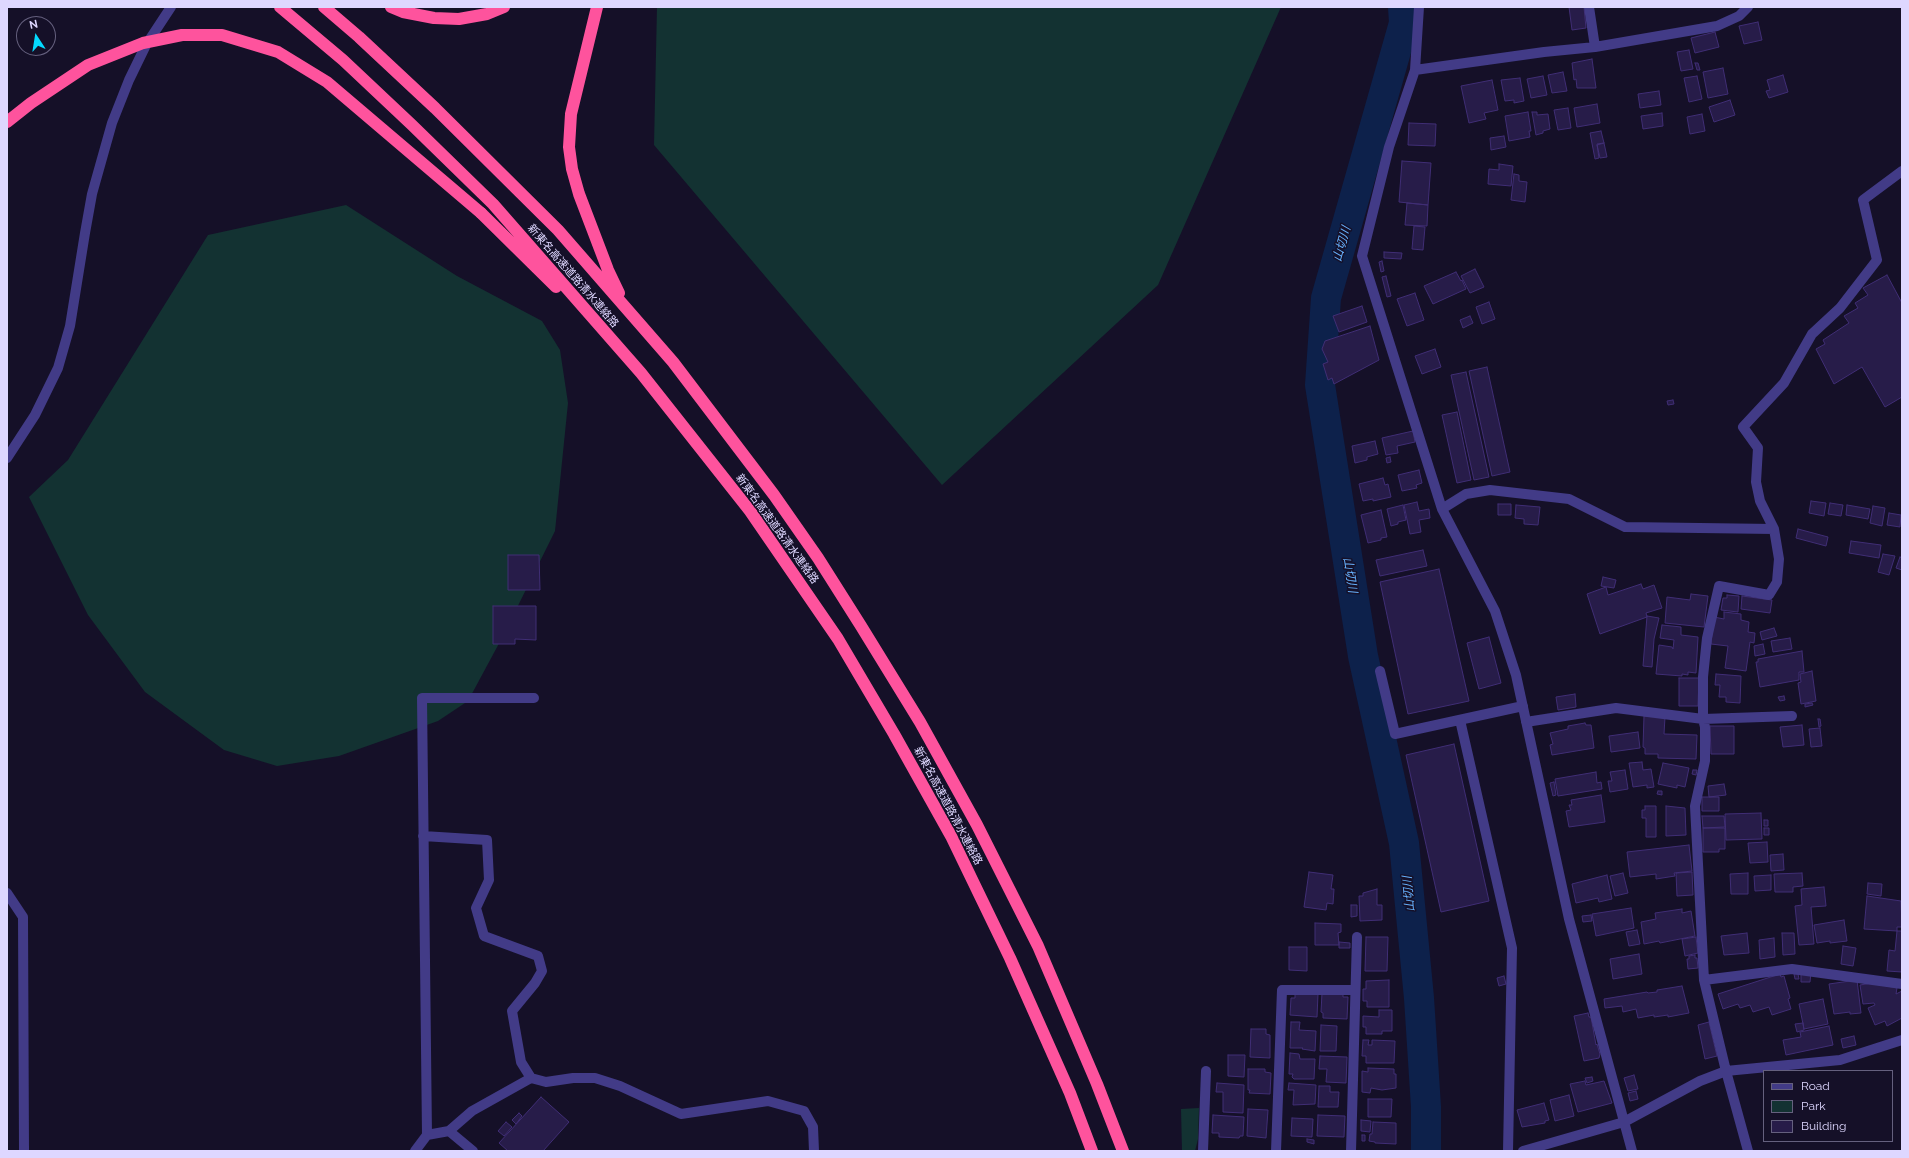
<!DOCTYPE html>
<html>
<head>
<meta charset="utf-8">
<style>
	body { margin:0 }
	#map { position:relative; width:1909px; height:1158px; overflow:hidden; background:#151028; font-family:Raleway,sans-serif }
	canvas { display:block }
	.frame { position:absolute; inset:0; border:8px solid #ded7ff; pointer-events:none }
	.legend { position:absolute; left:1763px; top:1070px; width:130px; height:72px; box-sizing:border-box; background:#151028; border:1px solid #65607e; margin:0; padding:5px 7px; list-style:none; font-size:12px; color:#ded7ff }
	.legend li { display:flex; align-items:center; gap:8px; height:20px }
	.legend b { width:20px; border:1px solid #65607e }
	.north { position:absolute; left:16px; top:16px; width:40px; height:40px; box-sizing:border-box; background:#151028; border:1px solid #65607e; border-radius:50%; rotate:348deg; font-size:11px; font-weight:700; line-height:16px; text-align:center; color:#ded7ff }
	.north::after { content:''; display:block; margin:auto; width:14px; height:18px; background:#04d9fe; clip-path:polygon(50% 0,100% 100%,50% 72%,0 100%) }
</style>
</head>
<body>
<div id="map">
<canvas width="1909" height="1158"></canvas>
<div class="frame"></div>
<ul class="legend">
<li><b style="height:5px;background:#423b87"></b>Road</li>
<li><b style="height:11px;background:#133232"></b>Park</li>
<li><b style="height:11px;background:#271c49"></b>Building</li>
</ul>
<div class="north">N</div>
</div>
<script>
const context = document.querySelector('canvas').getContext('2d');
context.lineJoin = 'round';
function fill(path, color) {
  context.fillStyle = color;
  context.fill(path, 'evenodd');
}
function shape(rows) {
  const path = new Path2D();
  for (const r of rows) {
    path.moveTo(r[0], r[1]);
    for (let i = 2; i < r.length; i += 2) path.lineTo(r[i], r[i + 1]);
  }
  return path;
}
function stroke(path, color, width, dash) {
  context.strokeStyle = color;
  context.lineWidth = width;
  context.lineCap = dash ? 'butt' : 'round';
  context.setLineDash(dash || []);
  context.stroke(path);
}
function write(font, color, halo, rows, align = 'center') {
  context.font = font + ' Raleway,"Noto Sans JP",sans-serif';
  context.lineWidth = 3;
  context.setLineDash([]);
  context.textBaseline = 'middle';
  context.strokeStyle = halo;
  context.fillStyle = color;
  for (const [text, x, y, turn = 0] of rows) {
    context.save();
    context.translate(x, y);
    context.rotate((+turn || 0) * Math.PI / 180);
    context.textAlign = isNaN(turn) ? turn : align;
    if (halo) context.strokeText(text, 0, 0);
    context.fillText(text, 0, 0);
    context.restore();
  }
}
const green = shape([
	[657,7,1281,7,1158,285,942,485,654,145],
	[346,205,457,276,542,321,560,350,568,403,555,531,503,636,468,701,438,721,339,756,277,766,224,750,145,692,88,615,29,497,68,460,208,235],
	[1199,1108,1198,1139,1195,1151,1182,1151,1181,1109]
]);
const river = shape([
	[1403,7,1404,23,1326,298,1320,385,1363,656,1404,843,1419,998,1426,1107,1426,1151]
]);
const building = shape([
	[1569,7,1584,7,1586,28,1572,30,1569,7],
	[1758,22,1762,40,1744,44,1739,26,1758,22],
	[1715,32,1719,47,1695,53,1691,38,1715,32],
	[1689,50,1693,69,1681,71,1677,52,1689,50],
	[1592,59,1596,88,1577,88,1576,79,1574,80,1572,63,1592,59],
	[1695,63,1698,63,1700,70,1697,70,1695,63],
	[1723,68,1728,94,1708,98,1703,72,1723,68],
	[1563,72,1567,91,1552,93,1548,75,1563,72],
	[1783,75,1788,92,1769,98,1766,91,1770,90,1767,80,1783,75],
	[1543,76,1547,95,1531,98,1527,79,1543,76],
	[1697,76,1702,99,1689,102,1684,78,1697,76],
	[1520,78,1524,101,1514,103,1514,100,1505,101,1501,80,1520,78],
	[1492,80,1498,110,1484,113,1486,119,1469,123,1461,86,1492,80],
	[1659,91,1661,105,1640,108,1638,94,1659,91],
	[1730,100,1735,115,1714,122,1709,107,1730,100],
	[1597,104,1600,123,1577,127,1574,108,1597,104],
	[1568,108,1571,128,1558,130,1554,110,1568,108],
	[1528,112,1531,131,1529,131,1530,137,1509,141,1505,116,1528,112],
	[1532,112,1537,112,1537,115,1548,114,1550,129,1543,131,1543,133,1536,135,1532,112],
	[1662,113,1663,126,1643,129,1641,116,1662,113],
	[1702,114,1705,131,1690,134,1687,117,1702,114],
	[1409,123,1436,124,1435,146,1408,145,1409,123],
	[1601,131,1604,143,1597,144,1599,158,1595,159,1590,133,1601,131],
	[1504,136,1506,147,1491,150,1490,138,1504,136],
	[1604,143,1607,157,1600,158,1597,145,1604,143],
	[1402,161,1431,163,1428,205,1399,202,1402,161],
	[1499,164,1513,166,1511,186,1488,184,1489,169,1499,170,1499,164],
	[1514,174,1519,175,1519,181,1527,182,1525,202,1511,200,1514,174],
	[1407,203,1428,205,1427,226,1405,225,1407,203],
	[1414,226,1425,227,1423,250,1412,249,1414,226],
	[1384,252,1402,253,1401,259,1384,258,1384,252],
	[1382,261,1384,271,1381,272,1379,262,1382,261],
	[1475,269,1484,287,1470,293,1461,276,1475,269],
	[1456,272,1461,281,1462,280,1466,289,1433,304,1424,286,1456,272],
	[1887,275,1902,303,1902,397,1885,407,1862,367,1834,384,1816,349,1825,344,1823,340,1849,323,1844,316,1858,308,1855,303,1868,295,1863,288,1887,275],
	[1386,276,1391,296,1387,297,1382,277,1386,276],
	[1415,293,1424,320,1407,326,1397,299,1415,293],
	[1489,302,1495,319,1482,324,1476,307,1489,302],
	[1362,306,1367,322,1339,332,1333,316,1362,306],
	[1470,316,1473,323,1463,328,1460,320,1470,316],
	[1370,326,1379,360,1334,384,1332,378,1328,380,1323,364,1328,362,1322,349,1325,341,1370,326],
	[1435,349,1441,367,1422,374,1415,356,1435,349],
	[1487,367,1510,472,1492,476,1469,371,1487,367],
	[1466,372,1489,477,1474,480,1451,375,1466,372],
	[1673,400,1674,404,1668,405,1667,401,1673,400],
	[1457,412,1471,480,1457,483,1442,415,1457,412],
	[1413,431,1415,442,1397,446,1398,453,1386,455,1382,438,1413,431],
	[1375,441,1378,454,1367,457,1367,460,1355,463,1352,446,1375,441],
	[1390,457,1391,462,1387,463,1386,458,1390,457],
	[1419,470,1422,483,1416,485,1417,488,1402,491,1398,475,1419,470],
	[1383,478,1385,485,1388,484,1391,497,1373,501,1373,499,1363,501,1359,484,1383,478],
	[1811,501,1826,503,1824,516,1809,513,1811,501],
	[1417,502,1419,511,1429,509,1430,518,1419,520,1421,532,1410,534,1404,505,1417,502],
	[1830,503,1843,505,1841,516,1828,514,1830,503],
	[1498,504,1511,504,1511,515,1498,515,1498,504],
	[1403,505,1406,520,1398,522,1398,524,1391,526,1387,509,1403,505],
	[1516,505,1540,507,1538,525,1524,524,1524,519,1515,518,1516,505],
	[1847,505,1870,509,1868,519,1846,515,1847,505],
	[1873,506,1885,508,1882,526,1870,523,1873,506],
	[1381,510,1387,537,1381,538,1381,540,1368,543,1361,515,1381,510],
	[1889,513,1901,515,1900,527,1887,525,1889,513],
	[1798,529,1828,537,1826,546,1796,538,1798,529],
	[1851,541,1881,545,1879,558,1849,553,1851,541],
	[1423,550,1427,566,1380,576,1376,560,1423,550],
	[1883,554,1895,556,1889,575,1878,572,1883,554],
	[508,555,539,555,540,590,508,590,508,555],
	[1900,557,1902,558,1902,570,1896,568,1900,557],
	[1439,569,1469,701,1408,714,1380,582,1439,569],
	[1603,577,1616,580,1614,588,1601,586,1603,577],
	[1641,584,1643,589,1654,585,1662,608,1646,613,1647,617,1600,634,1587,594,1606,587,1608,595,1641,584],
	[1691,594,1708,596,1704,627,1665,623,1667,597,1690,600,1691,594],
	[1727,595,1739,596,1738,612,1721,610,1723,598,1727,598,1727,595],
	[1742,596,1772,600,1770,613,1741,609,1742,596],
	[493,606,536,606,536,640,515,639,515,644,493,644,493,606],
	[1724,612,1741,614,1741,620,1749,622,1748,632,1755,633,1754,643,1750,642,1746,671,1725,668,1728,646,1711,644,1714,617,1724,619,1724,612],
	[1647,616,1659,618,1654,639,1652,667,1643,666,1647,616],
	[1662,625,1681,627,1681,635,1698,637,1696,673,1688,672,1688,675,1682,674,1682,676,1656,674,1659,645,1672,647,1673,649,1674,640,1660,638,1662,625],
	[1774,628,1777,636,1762,640,1760,632,1774,628],
	[1489,637,1501,683,1479,689,1467,643,1489,637],
	[1790,638,1792,649,1773,652,1771,641,1790,638],
	[1763,644,1765,654,1755,656,1754,646,1763,644],
	[1802,651,1804,672,1799,672,1799,680,1760,687,1756,662,1758,662,1758,659,1802,651],
	[1812,671,1816,701,1801,704,1798,683,1801,682,1800,674,1812,671],
	[1716,674,1741,676,1740,703,1726,702,1726,697,1719,697,1720,685,1715,685,1716,674],
	[1679,678,1699,678,1698,706,1679,706,1679,678],
	[1575,694,1576,707,1558,710,1556,697,1575,694],
	[1784,696,1785,700,1780,701,1778,697,1784,696],
	[1812,703,1813,705,1805,707,1805,704,1812,703],
	[1644,716,1665,717,1664,734,1697,735,1696,759,1658,758,1658,754,1645,754,1645,748,1643,747,1644,716],
	[1818,719,1820,719,1821,726,1819,727,1818,719],
	[1585,723,1586,725,1591,725,1594,748,1552,755,1550,745,1553,744,1550,733,1568,729,1568,726,1585,723],
	[1802,725,1804,745,1783,747,1780,727,1802,725],
	[1710,726,1734,726,1734,754,1711,754,1710,726],
	[1820,728,1822,746,1811,747,1809,729,1820,728],
	[1638,732,1640,748,1611,752,1609,736,1638,732],
	[1454,744,1489,901,1441,912,1406,755,1454,744],
	[1642,762,1643,770,1651,769,1654,787,1647,788,1647,785,1633,787,1629,763,1642,762],
	[1663,763,1689,768,1685,787,1677,785,1677,788,1658,784,1663,763],
	[1625,770,1628,789,1610,792,1608,781,1612,781,1610,772,1625,770],
	[1693,770,1697,770,1696,775,1692,774,1693,770],
	[1596,772,1597,783,1601,782,1602,789,1558,796,1555,779,1596,772],
	[1554,782,1556,795,1553,796,1550,783,1554,782],
	[1724,784,1726,795,1709,797,1708,786,1724,784],
	[1658,791,1662,791,1662,795,1657,794,1658,791],
	[1601,795,1605,822,1569,827,1566,811,1571,810,1569,805,1572,805,1571,800,1601,795],
	[1702,797,1719,797,1719,811,1702,811,1702,797],
	[1645,806,1656,806,1656,837,1646,837,1646,818,1642,818,1642,810,1645,810,1645,806],
	[1666,806,1685,808,1686,835,1666,836,1666,806],
	[1761,813,1762,839,1726,840,1725,814,1761,813],
	[1702,816,1724,816,1725,827,1703,828,1702,816],
	[1764,820,1768,820,1768,826,1764,826,1764,820],
	[1703,828,1725,828,1725,849,1719,849,1719,852,1703,852,1703,828],
	[1764,828,1769,828,1769,835,1764,835,1764,828],
	[1767,842,1768,862,1750,863,1748,843,1767,842],
	[1689,845,1692,871,1674,873,1675,876,1656,879,1656,874,1630,877,1627,852,1689,845],
	[1783,854,1784,870,1771,871,1770,855,1783,854],
	[1309,872,1333,875,1331,889,1334,889,1333,904,1327,903,1326,910,1304,907,1309,872],
	[1692,872,1693,895,1677,896,1676,873,1692,872],
	[1623,873,1628,893,1615,896,1610,876,1623,873],
	[1748,873,1748,894,1731,894,1730,874,1748,873],
	[1802,873,1803,886,1793,887,1793,892,1775,892,1774,874,1802,873],
	[1607,875,1612,899,1599,902,1598,898,1576,903,1572,884,1607,875],
	[1771,875,1771,890,1755,891,1754,876,1771,875],
	[1868,883,1882,884,1881,896,1867,894,1868,883],
	[1824,887,1826,906,1811,907,1814,944,1799,945,1795,906,1802,905,1801,889,1824,887],
	[1377,889,1377,905,1382,905,1382,920,1360,921,1359,896,1363,896,1363,893,1377,889],
	[1867,896,1901,901,1902,927,1897,927,1897,931,1864,929,1867,896],
	[1351,905,1357,905,1357,916,1351,917,1351,905],
	[1631,908,1634,928,1596,936,1592,914,1631,908],
	[1682,909,1682,913,1691,911,1695,936,1660,943,1659,941,1644,944,1641,922,1656,919,1655,913,1682,909],
	[1591,915,1592,921,1583,922,1582,916,1591,915],
	[1844,920,1847,941,1830,943,1830,941,1817,943,1814,925,1844,920],
	[1315,923,1341,924,1341,932,1338,933,1339,945,1315,945,1315,923],
	[1637,930,1640,944,1629,946,1626,932,1637,930],
	[1897,931,1902,931,1902,972,1887,971,1889,950,1895,951,1897,931],
	[1747,933,1749,953,1724,955,1721,936,1747,933],
	[1782,933,1794,933,1795,954,1783,955,1782,933],
	[1366,937,1388,937,1387,971,1365,971,1366,937],
	[1696,937,1698,953,1685,956,1682,939,1696,937],
	[1774,938,1775,957,1760,959,1759,940,1774,938],
	[1339,942,1350,943,1350,948,1339,948,1339,942],
	[1843,946,1856,948,1853,966,1841,964,1843,946],
	[1289,947,1307,947,1307,971,1289,970,1289,947],
	[1639,954,1642,974,1613,979,1610,959,1639,954],
	[1695,955,1695,958,1697,958,1698,968,1688,969,1687,959,1689,959,1689,956,1695,955],
	[1801,971,1811,972,1810,982,1801,982,1801,971],
	[1780,974,1781,977,1784,976,1790,998,1788,999,1791,1009,1772,1015,1769,1007,1753,1012,1750,1005,1740,1008,1738,1004,1723,1009,1718,994,1780,974],
	[1794,974,1798,974,1799,979,1795,979,1794,974],
	[1504,976,1506,984,1499,986,1497,978,1504,976],
	[1389,980,1389,1007,1367,1007,1367,1001,1363,1001,1363,989,1366,989,1366,981,1389,980],
	[1857,980,1861,1013,1850,1014,1850,1012,1834,1014,1829,984,1857,980],
	[1872,983,1897,988,1896,994,1902,991,1902,1018,1887,1026,1885,1021,1875,1025,1868,1008,1875,1005,1874,1003,1863,1004,1860,985,1872,983],
	[1682,986,1689,1013,1668,1017,1668,1015,1654,1017,1654,1015,1638,1018,1636,1009,1623,1012,1622,1006,1605,1008,1604,999,1647,992,1648,993,1657,992,1657,990,1682,986],
	[1295,993,1318,994,1317,1017,1290,1015,1291,998,1295,998,1295,993],
	[1322,993,1343,994,1343,997,1348,997,1347,1019,1323,1018,1323,1013,1321,1012,1322,993],
	[1823,999,1828,1024,1804,1029,1799,1004,1823,999],
	[1379,1010,1392,1010,1392,1031,1382,1031,1382,1034,1366,1034,1366,1027,1363,1027,1363,1016,1379,1017,1379,1010],
	[1588,1013,1589,1017,1591,1017,1596,1045,1597,1044,1600,1054,1599,1058,1584,1061,1574,1016,1588,1013],
	[1291,1022,1300,1022,1299,1030,1316,1031,1315,1051,1302,1049,1303,1048,1290,1048,1291,1022],
	[1709,1022,1717,1056,1705,1059,1698,1025,1709,1022],
	[1803,1023,1804,1030,1797,1032,1795,1024,1803,1023],
	[1321,1025,1337,1026,1336,1051,1320,1051,1321,1025],
	[1829,1026,1833,1045,1786,1055,1783,1040,1801,1037,1800,1032,1829,1026],
	[1251,1029,1266,1029,1266,1034,1270,1035,1270,1058,1250,1057,1251,1029],
	[1854,1036,1856,1045,1843,1048,1841,1039,1854,1036],
	[1363,1040,1369,1040,1368,1045,1372,1045,1372,1040,1395,1041,1394,1063,1366,1063,1366,1056,1362,1056,1363,1040],
	[1290,1053,1299,1054,1300,1059,1315,1059,1314,1079,1294,1079,1292,1077,1293,1074,1289,1074,1290,1053],
	[1228,1055,1245,1055,1244,1077,1228,1076,1228,1055],
	[1320,1056,1347,1057,1346,1083,1326,1082,1327,1069,1319,1069,1320,1056],
	[1368,1068,1394,1069,1394,1074,1396,1074,1396,1088,1382,1090,1371,1088,1370,1093,1362,1092,1362,1071,1368,1072,1368,1068],
	[1248,1069,1265,1069,1265,1072,1271,1073,1270,1094,1249,1093,1250,1090,1248,1090,1248,1069],
	[1634,1075,1638,1089,1628,1091,1624,1078,1634,1075],
	[1592,1077,1593,1081,1587,1083,1585,1078,1592,1077],
	[1585,1081,1586,1085,1604,1081,1612,1103,1578,1112,1570,1084,1585,1081],
	[1217,1083,1244,1085,1243,1113,1223,1112,1223,1092,1216,1092,1217,1083],
	[1289,1083,1316,1085,1315,1104,1293,1105,1294,1090,1288,1090,1289,1083],
	[1319,1086,1330,1086,1330,1092,1339,1092,1338,1107,1318,1107,1319,1086],
	[1636,1091,1638,1099,1630,1101,1628,1093,1636,1091],
	[1569,1095,1574,1116,1555,1121,1550,1100,1569,1095],
	[541,1097,569,1122,543,1151,508,1151,499,1143,541,1097],
	[1368,1099,1392,1099,1391,1117,1368,1117,1368,1099],
	[1544,1103,1549,1120,1545,1121,1545,1123,1522,1127,1517,1110,1544,1103],
	[1248,1109,1268,1110,1266,1138,1247,1136,1248,1109],
	[519,1113,522,1116,516,1124,512,1120,519,1113],
	[1213,1115,1244,1117,1243,1136,1240,1136,1239,1138,1219,1137,1219,1133,1212,1133,1213,1115],
	[1318,1115,1345,1116,1344,1137,1317,1136,1318,1115],
	[1292,1118,1313,1119,1312,1137,1291,1136,1292,1118],
	[1361,1120,1371,1121,1370,1132,1361,1131,1361,1120],
	[506,1122,512,1127,504,1136,498,1131,506,1122],
	[1373,1122,1396,1123,1396,1144,1375,1143,1375,1142,1369,1141,1370,1134,1372,1134,1373,1122],
	[1362,1135,1365,1135,1365,1141,1362,1141,1362,1135],
	[1307,1139,1314,1140,1314,1144,1307,1142,1307,1139]
]);
const minor = shape([
	[1419,7,1415,70,1389,147,1362,256,1442,509,1495,611,1516,675,1569,919,1632,1151],
	[1589,7,1595,47],
	[1415,70,1544,52,1595,47,1717,26,1739,16,1748,7],
	[1442,509,1466,494,1490,490,1569,499,1625,527,1774,529],
	[1380,671,1395,734,1523,706],
	[1460,720,1512,948,1508,1151],
	[1526,722,1616,708,1703,719,1792,716],
	[423,836,487,840,489,880,476,908,484,936,538,956,542,971,535,983,512,1011,521,1062,531,1078,546,1082,573,1078,595,1078,620,1086,681,1114,768,1101,804,1111,813,1127,814,1151],
	[7,893,23,917,24,1151],
	[1704,980,1792,969,1902,984],
	[449,1131,472,1111,531,1078],
	[427,1135,449,1131,473,1151],
	[415,1151,427,1135,422,698,534,698],
	[1203,1151,1206,1071],
	[1276,1151,1282,990,1355,990],
	[1351,1151,1357,937],
	[1523,1151,1624,1122,1700,1081,1726,1071,1840,1060,1902,1040],
	[1748,1151,1726,1071,1704,980,1695,806,1705,761,1705,727,1703,719,1703,677,1707,638,1719,586,1769,595,1777,582,1779,559,1774,529,1760,501,1756,482,1758,448,1743,427,1784,383,1812,334,1840,308,1877,260,1863,200,1902,171]
]);
const tertiary = shape([
	[7,458,35,415,58,368,70,326,85,233,92,194,112,123,129,80,146,45,171,7]
]);
const motorway = shape([
	[280,7,343,60,412,125,493,204,641,373,750,511,838,639,894,734,951,836,1010,958,1070,1093,1092,1151],
	[324,7,359,37,435,108,558,230,673,362,774,495,818,558,861,626,920,722,977,825,1038,946,1097,1084,1123,1151],
	[391,7,403,12,434,18,459,19,487,14,504,7],
	[597,7,571,114,569,147,572,169,579,194,608,270,619,293],
	[481,213,556,287]
]);
const motorwayBridge = shape([
	[7,122,31,103,88,65,143,43,182,35,222,35,278,52,327,82,481,213]
]);
const streetNames = [
	["新東名高速道路清水連絡路",573,276,49],
	["新東名高速道路清水連絡路",777,529,54],
	["新東名高速道路清水連絡路",948,806,62]
];
const waterNames = [
	["山切川",1342,244,-74],
	["山切川",1350,575,81],
	["山切川",1409,894,-95]
];
fill(green, '#133232');
stroke(river, '#0d214b', 30);
fill(building, '#271c49');
stroke(building, '#402e75', 1);
stroke(minor, '#423b87', 10);
stroke(tertiary, '#423b87', 10);
stroke(motorway, '#fe539d', 12);
stroke(motorwayBridge, '#fe539d', 12);
write('11px', '#ded7ff', '#151028', streetNames);
write('italic 12px', '#66b1fe', '#151028', waterNames);
</script>
</body>
</html>
